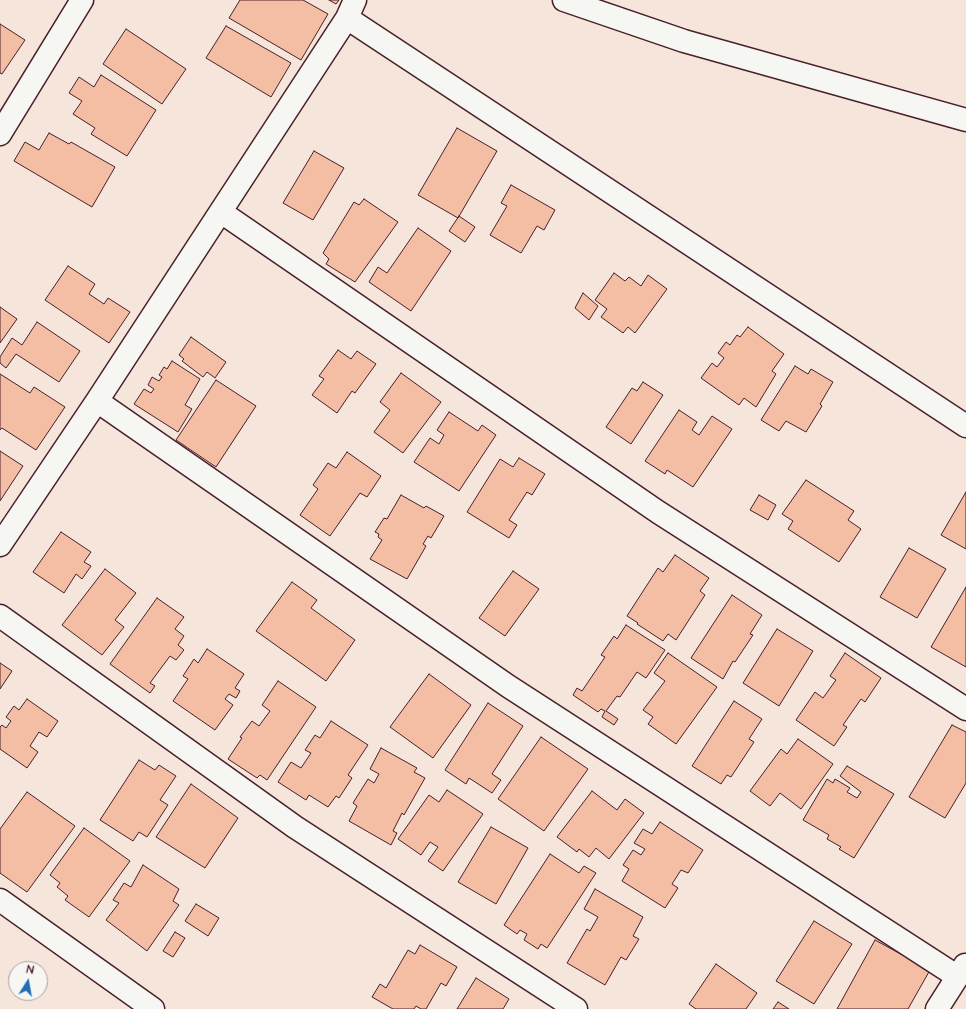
<!DOCTYPE html>
<html>
<head>
<meta charset="utf-8">
<style>
	body { margin:0 }
	#map { position:relative; width:966px; height:1009px; overflow:hidden; background:#f5e5db; font-family:"Architects Daughter",sans-serif }
	canvas { display:block }
	.north { position:absolute; left:8px; top:961px; width:40px; height:40px; box-sizing:border-box; background:#f6f6f2; border:1px solid #b1a0a2; border-radius:50%; rotate:11deg; font-size:11px; font-weight:700; line-height:16px; text-align:center; color:#4a1f2b }
	.north::after { content:''; display:block; margin:auto; width:14px; height:18px; background:#1f6fb2; clip-path:polygon(50% 0,100% 100%,50% 72%,0 100%) }
</style>
</head>
<body>
<div id="map">
<canvas width="966" height="1009"></canvas>
<div class="north">N</div>
</div>
<script>
const context = document.querySelector('canvas').getContext('2d');
context.lineJoin = 'round';
function fill(path, color) {
  context.fillStyle = color;
  context.fill(path, 'evenodd');
}
function shape(rows) {
  const path = new Path2D();
  for (const r of rows) {
    path.moveTo(r[0], r[1]);
    for (let i = 2; i < r.length; i += 2) path.lineTo(r[i], r[i + 1]);
  }
  return path;
}
function stroke(path, color, width, dash) {
  context.strokeStyle = color;
  context.lineWidth = width;
  context.lineCap = dash ? 'butt' : 'round';
  context.setLineDash(dash || []);
  context.stroke(path);
}
const building = shape([
	[240,0,303,0,328,14,301,60,229,18,240,0],
	[329,0,339,0,336,4,329,0],
	[0,24,25,40,2,74,0,73,0,24],
	[226,26,291,63,271,97,206,58,226,26],
	[126,29,186,69,162,104,103,64,126,29],
	[101,75,156,110,127,156,91,134,95,128,73,114,82,101,69,93,79,77,94,87,101,75],
	[457,128,497,151,458,218,418,195,457,128],
	[49,133,69,144,71,142,115,167,92,207,14,161,25,142,39,150,49,133],
	[314,151,344,168,313,220,283,203,314,151],
	[511,185,555,210,544,230,537,226,521,253,490,235,507,206,501,203,511,185],
	[364,199,398,222,355,282,326,264,329,259,323,253,354,202,359,205,364,199],
	[459,216,475,227,465,242,449,231,459,216],
	[418,228,451,251,411,311,369,282,378,267,387,273,418,228],
	[68,266,95,284,89,294,104,304,108,298,130,312,109,343,45,300,68,266],
	[614,273,625,281,629,277,641,286,648,275,667,289,635,333,628,327,623,333,601,317,607,309,595,300,614,273],
	[583,293,598,306,589,320,575,308,583,293],
	[0,307,17,319,0,343,0,307],
	[37,322,80,351,59,382,16,354,6,368,0,363,0,357,12,338,22,345,37,322],
	[748,327,784,354,772,371,776,374,756,407,744,398,739,405,701,378,712,363,717,367,724,358,718,353,726,342,730,345,737,335,740,337,748,327],
	[191,337,226,362,215,378,207,372,203,377,182,361,184,359,179,355,191,337],
	[338,350,351,359,357,351,376,364,355,393,352,391,337,413,312,395,324,379,319,376,338,350],
	[172,361,200,379,185,405,192,409,178,432,134,404,144,389,151,393,154,389,148,385,152,377,159,381,162,377,159,375,164,367,167,369,172,361],
	[795,366,808,374,811,369,833,382,820,404,822,406,806,432,786,421,779,431,761,420,795,366],
	[401,373,441,402,403,453,374,432,390,410,380,402,401,373],
	[0,374,30,393,34,387,65,407,36,450,2,428,0,430,0,374],
	[216,380,256,406,216,467,176,440,216,380],
	[643,382,663,395,631,444,606,427,632,388,637,391,643,382],
	[679,410,697,422,692,430,699,435,712,416,732,429,693,487,667,470,665,474,645,461,679,410],
	[449,412,478,431,482,425,496,435,459,491,414,462,430,438,439,444,444,435,437,430,449,412],
	[0,451,23,466,0,501,0,451],
	[347,452,381,476,367,497,360,493,330,536,300,515,318,489,313,485,328,463,336,468,347,452],
	[519,458,545,474,532,495,527,492,509,520,517,525,509,538,467,512,500,459,513,467,519,458],
	[806,480,854,511,848,520,861,529,839,562,788,529,793,521,782,514,806,480],
	[966,492,966,549,941,535,966,492],
	[401,495,424,508,426,506,444,516,431,538,428,536,423,544,426,546,407,579,370,559,382,540,378,537,379,534,375,532,384,518,387,519,401,495],
	[759,495,776,505,768,520,750,510,759,495],
	[61,532,91,552,84,562,91,566,82,579,76,574,64,593,33,572,61,532],
	[909,548,946,569,917,618,880,597,909,548],
	[675,555,709,578,700,591,705,595,676,640,668,634,663,641,637,624,638,623,627,616,658,568,663,572,675,555],
	[105,569,136,593,115,620,124,627,102,655,62,625,105,569],
	[513,571,539,589,505,636,479,618,513,571],
	[292,582,317,600,311,608,355,640,326,681,256,631,292,582],
	[966,587,966,667,931,647,966,587],
	[732,595,762,615,750,634,753,635,735,662,733,661,723,679,691,658,732,595],
	[157,598,184,617,175,629,184,636,178,645,184,650,176,660,170,656,150,683,155,686,150,693,110,664,157,598],
	[626,625,665,650,646,678,637,672,620,697,617,696,606,711,618,719,614,725,602,717,605,711,601,709,598,712,573,695,577,688,582,691,605,657,601,655,614,636,617,639,626,625],
	[777,629,813,651,779,706,743,683,777,629],
	[207,649,244,674,235,688,240,691,236,698,229,694,225,699,233,705,215,730,173,701,188,679,183,676,194,659,198,663,207,649],
	[668,653,717,687,676,744,648,724,653,717,643,710,665,681,654,673,668,653],
	[845,653,881,678,865,702,861,699,843,725,847,727,834,746,796,720,815,692,823,698,836,680,830,676,845,653],
	[0,663,12,671,0,689,0,663],
	[429,674,471,705,433,758,390,727,429,674],
	[278,681,316,707,267,780,260,775,257,778,228,759,242,738,240,737,252,721,259,726,270,711,262,705,278,681],
	[27,699,58,721,47,737,39,732,30,746,38,752,27,768,0,749,0,727,2,725,6,728,11,721,6,717,14,706,19,710,27,699],
	[734,701,762,719,749,739,754,742,731,777,727,775,721,784,692,766,734,701],
	[488,703,523,726,492,774,501,780,492,793,469,778,466,784,445,770,488,703],
	[331,721,368,745,348,775,352,778,339,798,336,796,328,807,309,795,306,800,278,782,291,762,301,768,311,753,305,750,315,735,320,738,331,721],
	[952,725,966,732,966,783,945,818,909,797,952,725],
	[541,737,588,769,544,831,498,799,541,737],
	[798,739,833,764,801,809,780,793,770,806,750,791,781,749,787,754,798,739],
	[381,748,417,768,414,772,425,778,404,815,402,813,393,831,397,833,391,845,349,821,357,806,353,803,368,779,374,783,379,774,370,769,381,748],
	[139,760,155,770,159,765,176,776,160,800,168,805,147,837,139,832,133,841,100,820,139,760],
	[847,766,894,794,854,858,839,849,841,847,827,839,829,835,803,820,827,779,833,783,835,779,850,788,847,792,857,798,861,792,840,776,847,766],
	[191,784,238,818,205,868,156,837,191,784],
	[447,790,483,814,443,871,428,861,438,847,430,842,421,855,398,839,429,795,439,802,447,790],
	[592,791,617,810,625,799,644,813,609,859,596,848,589,857,579,849,577,852,557,837,592,791],
	[27,792,75,826,27,892,0,873,0,829,27,792],
	[660,822,703,850,688,873,681,870,672,884,678,888,665,908,622,881,629,869,623,865,633,850,641,855,645,849,634,843,643,829,652,834,660,822],
	[491,827,528,848,496,904,458,882,491,827],
	[84,828,130,861,89,917,65,900,68,896,57,887,60,883,50,875,84,828],
	[550,854,579,873,584,866,596,873,547,948,541,944,538,949,524,940,527,934,520,930,517,934,504,925,550,854],
	[143,865,179,889,173,901,179,905,147,951,106,920,119,903,113,900,124,883,131,887,143,865],
	[595,889,643,917,633,936,639,939,626,960,621,957,605,985,567,963,587,929,590,931,598,917,584,909,595,889],
	[196,904,219,918,208,936,185,921,196,904],
	[814,921,852,944,814,1004,776,981,814,921],
	[175,932,185,938,173,957,163,951,175,932],
	[875,940,930,970,908,1009,837,1009,875,940],
	[420,945,457,967,446,986,441,983,426,1009,421,1009,416,1006,414,1009,393,1009,372,997,380,984,386,988,408,950,415,954,420,945],
	[716,964,757,993,746,1009,696,1009,689,1004,716,964],
	[476,978,509,999,503,1009,457,1009,476,978],
	[778,1002,789,1009,773,1009,778,1002]
]);
const street = shape([
	[564,0,684,41,966,120],
	[347,18,966,426],
	[0,134,82,0],
	[221,212,658,512,966,709],
	[97,401,508,686,958,977],
	[0,545,97,401,347,18,355,0],
	[0,616,295,827,576,1009],
	[0,900,153,1009],
	[937,1009,965,965]
]);
fill(building, '#f3bea4');
stroke(building, '#4a1f2b', 1);
stroke(street, '#4a1f2b', 25);
stroke(street, '#f6f6f2', 22);
</script>
</body>
</html>
